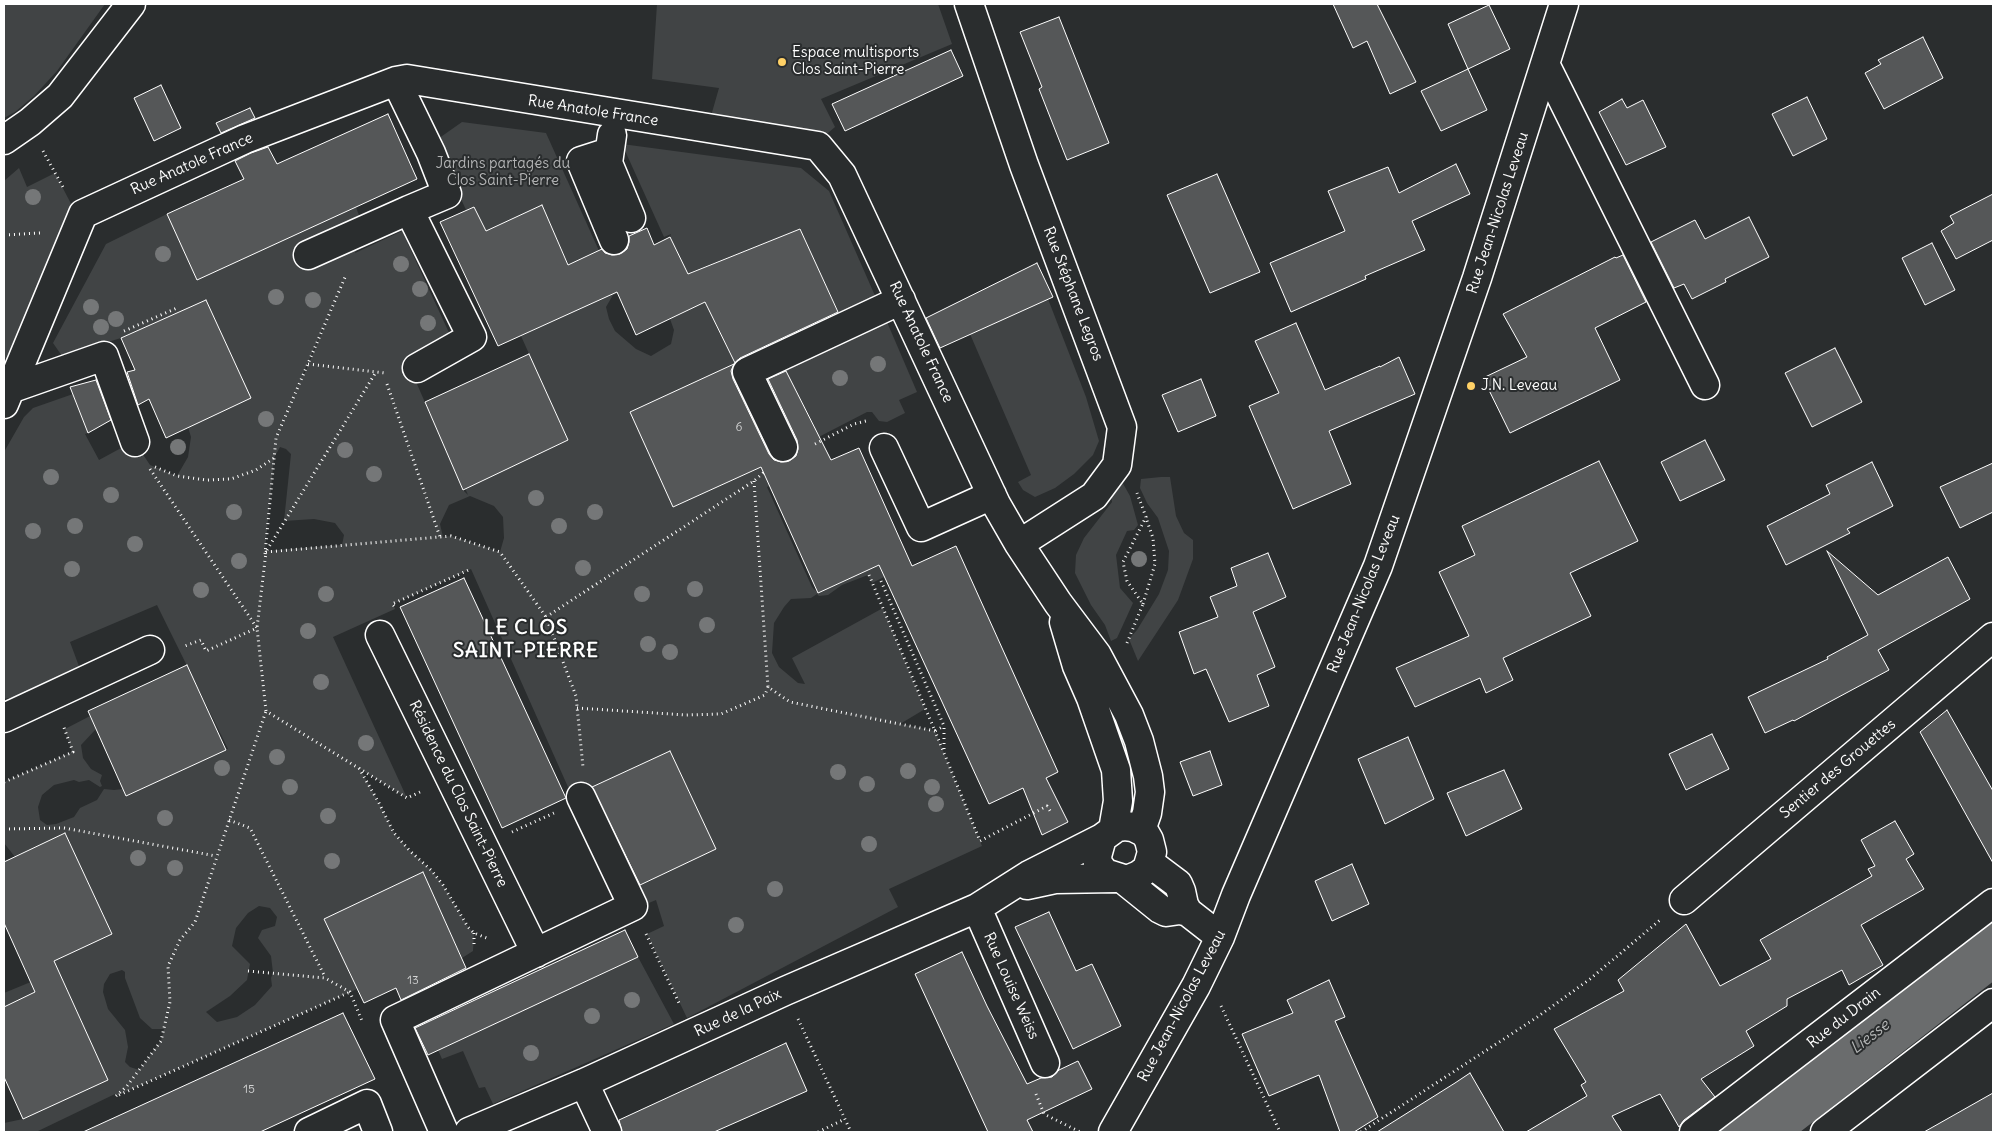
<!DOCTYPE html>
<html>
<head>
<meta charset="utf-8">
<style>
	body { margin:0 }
	#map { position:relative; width:1997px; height:1136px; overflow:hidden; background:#2a2d2e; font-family:Delius,sans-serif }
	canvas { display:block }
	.frame { position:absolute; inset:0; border:5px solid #fff; pointer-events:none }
</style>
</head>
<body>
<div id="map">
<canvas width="1997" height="1136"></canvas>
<div class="frame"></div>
</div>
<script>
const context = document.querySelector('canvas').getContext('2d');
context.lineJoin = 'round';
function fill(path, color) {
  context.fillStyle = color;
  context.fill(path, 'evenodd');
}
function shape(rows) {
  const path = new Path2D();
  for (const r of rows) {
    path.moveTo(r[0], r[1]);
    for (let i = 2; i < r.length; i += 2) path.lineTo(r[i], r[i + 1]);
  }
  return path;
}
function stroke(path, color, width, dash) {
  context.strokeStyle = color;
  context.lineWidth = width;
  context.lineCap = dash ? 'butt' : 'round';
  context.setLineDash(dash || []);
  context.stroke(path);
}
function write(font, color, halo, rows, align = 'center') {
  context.font = font + ' Delius,sans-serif';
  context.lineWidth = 4;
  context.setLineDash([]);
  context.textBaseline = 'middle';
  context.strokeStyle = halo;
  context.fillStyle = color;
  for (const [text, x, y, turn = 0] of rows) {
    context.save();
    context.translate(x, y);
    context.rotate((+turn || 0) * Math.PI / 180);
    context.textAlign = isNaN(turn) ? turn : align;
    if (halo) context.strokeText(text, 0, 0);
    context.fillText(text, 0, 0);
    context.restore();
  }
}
const green = shape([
	[4,4,105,4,57,71,34,96,15,112,4,118],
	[657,4,938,4,952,44,821,99,835,127,821,139,711,116,719,88,652,79],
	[462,122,546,133,618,293,613,295,606,307,609,319,615,331,636,349,651,356,671,344,674,330,670,319,705,302,735,364,630,412,673,507,758,469,772,465,782,480,767,487,812,587,818,593,880,565,886,576,872,583,868,575,842,585,828,595,819,596,817,594,811,598,791,599,784,607,774,623,772,653,779,667,798,683,805,684,792,658,883,608,925,709,900,724,935,731,982,846,889,889,898,907,687,1018,647,934,664,926,656,900,639,907,630,890,716,849,670,751,572,796,471,569,393,604,395,609,333,637,407,798,360,769,379,803,394,833,409,850,432,871,443,885,468,927,474,933,473,951,462,958,423,872,324,919,357,989,116,1096,115,1094,36,1132,4,1132,4,1123,23,1119,108,1080,63,980,61,980,52,962,112,933,65,833,15,857,4,843,4,782,72,752,65,729,90,716,96,729,81,745,83,758,91,769,102,775,100,781,102,786,100,787,89,780,79,782,74,780,54,785,42,795,38,807,40,820,47,825,56,824,74,817,80,808,97,800,104,789,114,790,123,789,126,796,228,749,157,605,70,642,80,669,14,697,4,699,4,452,24,417,33,408,73,394,88,433,85,434,99,460,134,441,150,465,177,476,188,457,191,437,188,427,250,398,206,301,121,338,62,356,53,343,106,244,167,214,197,279,356,207,364,230,355,253,402,231,451,337,407,361,463,490,468,495,465,488,568,440,521,336,587,305,542,206,486,231,474,207,466,210,435,141],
	[341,287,325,325,304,375,303,374],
	[280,447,286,449,291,454,284,521,314,519,335,523,344,535,342,545,265,551,274,458],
	[470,496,494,506,503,517,504,538,500,552,451,536,443,537,440,524,449,505],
	[259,906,270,908,277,917,275,926,262,930,258,938,271,956,273,973,271,978,272,986,255,1005,237,1017,217,1022,206,1012,230,996,247,980,250,964,232,946,236,928,248,913],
	[122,970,125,972,125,978,140,1018,152,1029,164,1029,161,1041,139,1070,130,1067,125,1062,128,1047,125,1030,108,1009,103,992,104,984,110,974],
	[622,144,801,168,829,191,876,298,841,317,800,229,691,272,696,282,692,284,670,237,671,234,664,237],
	[19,168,27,187,55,173,80,221,58,266,4,361,4,181],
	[1048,299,1086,397,1099,441,1093,455,1074,474,1055,488,1035,497,1023,490,1018,482,1031,475,970,334],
	[884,315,917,392,899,400,905,413,887,422,879,421,872,412,867,412,809,442,815,427,794,387,783,375,791,363],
	[1161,477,1170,477,1176,516,1184,533,1193,540,1193,559,1178,600,1138,661,1129,639,1137,630,1159,594,1168,570,1169,551,1158,518,1147,503,1140,488,1141,479],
	[1121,480,1130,496,1138,525,1134,530,1127,531,1116,555,1120,588,1133,603,1117,638,1111,641,1105,625,1091,605,1075,573,1076,555,1084,538,1112,502,1111,494],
	[638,957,674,1024,493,1104,485,1087,479,1088,463,1051,442,1059,438,1050],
	[38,979,42,989,4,1007,4,993]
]);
const river = shape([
	[1748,1132,1993,941]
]);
const building = shape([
	[1333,4,1377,4,1416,82,1390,94,1367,41,1353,48,1333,4],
	[1489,5,1510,49,1468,69,1448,24,1489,5],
	[1059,17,1109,143,1067,160,1039,89,1042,87,1020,32,1059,17],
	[1923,37,1943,78,1884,109,1865,73,1881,64,1878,60,1923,37],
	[951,50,963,76,845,131,832,104,951,50],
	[1468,69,1487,110,1441,131,1421,91,1468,69],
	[161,85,181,128,154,141,134,98,161,85],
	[1807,97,1827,139,1793,156,1772,114,1807,97],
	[1622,99,1627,108,1643,100,1666,147,1626,165,1599,112,1622,99],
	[250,108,255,118,221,133,216,123,250,108],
	[388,114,417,179,197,280,167,214,244,179,235,161,251,153,268,147,277,164,388,114],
	[1456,164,1470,194,1412,221,1425,250,1365,276,1366,279,1291,312,1270,263,1345,231,1328,191,1388,167,1399,193,1456,164],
	[1217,174,1260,272,1210,293,1167,195,1217,174],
	[1993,194,1993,240,1956,259,1941,231,1954,223,1950,216,1993,194],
	[542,205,568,265,602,249,605,253,612,255,620,254,627,249,629,242,629,236,647,228,654,245,670,237,688,274,800,229,838,312,740,358,735,363,705,302,636,335,617,292,498,346,440,222,474,207,486,231,542,205],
	[1749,217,1769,257,1725,279,1726,282,1692,299,1684,284,1674,288,1651,242,1695,220,1705,239,1749,217],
	[1932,243,1955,290,1925,305,1902,258,1932,243],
	[1623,255,1646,302,1595,328,1620,380,1510,433,1483,378,1527,357,1503,314,1615,257,1616,258,1623,255],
	[1037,263,1053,297,940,348,926,318,1037,263],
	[206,300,251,398,166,438,149,399,138,405,127,372,135,370,121,338,206,300],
	[1296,323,1325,390,1380,366,1380,367,1399,357,1415,394,1329,431,1351,484,1293,509,1249,406,1279,393,1255,341,1296,323],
	[1835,348,1862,402,1812,427,1785,373,1835,348],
	[529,354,568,440,463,490,425,402,529,354],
	[734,364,731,371,733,379,769,454,774,460,781,462,789,461,796,456,798,449,797,440,768,379,786,371,831,460,859,448,912,566,956,546,1058,772,1046,778,1068,822,1042,835,1023,788,989,804,879,565,818,593,761,467,673,507,630,412,734,364],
	[1201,379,1216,416,1178,432,1162,395,1201,379],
	[96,380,111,420,88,433,70,387,96,380],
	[1705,440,1725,480,1680,501,1661,462,1705,440],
	[1599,461,1638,541,1570,573,1591,616,1503,658,1513,680,1486,693,1480,678,1415,707,1396,668,1469,636,1439,572,1475,555,1462,526,1599,461],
	[1872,462,1893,506,1847,529,1850,533,1786,565,1767,526,1830,494,1826,485,1872,462],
	[1993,463,1993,512,1960,528,1940,487,1993,463],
	[1827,551,1878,595,1948,557,1970,599,1878,650,1889,670,1794,721,1793,720,1765,733,1748,697,1828,659,1827,657,1868,635,1827,551],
	[1268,553,1286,597,1253,612,1275,667,1257,675,1269,706,1229,722,1206,669,1194,674,1179,632,1218,617,1210,597,1237,586,1231,568,1268,553],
	[464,578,566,798,502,828,400,607,464,578],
	[187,665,226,750,126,796,88,711,187,665],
	[1947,710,1993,791,1993,863,1920,732,1947,710],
	[1712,734,1729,769,1686,790,1669,754,1712,734],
	[1408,737,1434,799,1385,824,1358,759,1408,737],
	[670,751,716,849,640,885,592,787,670,751],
	[1210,751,1222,785,1193,796,1180,762,1210,751],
	[1504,770,1522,809,1466,836,1447,793,1504,770],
	[1895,821,1914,854,1906,859,1924,889,1861,925,1883,965,1849,985,1842,970,1787,999,1787,1006,1746,1031,1754,1046,1701,1079,1715,1097,1684,1120,1679,1127,1660,1094,1612,1116,1622,1132,1526,1132,1587,1096,1581,1085,1586,1082,1554,1029,1624,991,1618,980,1686,924,1720,986,1771,959,1760,940,1872,876,1868,869,1875,866,1861,840,1895,821],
	[65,833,112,934,54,961,108,1080,23,1119,4,1077,4,1007,35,992,4,923,4,862,65,833],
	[1352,864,1369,904,1332,921,1315,881,1352,864],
	[423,872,466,968,401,1000,396,988,364,1003,324,919,423,872],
	[1049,912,1076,971,1092,964,1121,1026,1073,1049,1015,927,1049,912],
	[625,930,638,957,428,1055,415,1028,625,930],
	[962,952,987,1006,1027,1084,1041,1078,1052,1077,1059,1070,1078,1061,1092,1089,1027,1120,1033,1132,988,1132,915,974,962,952],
	[1329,980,1345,1017,1335,1021,1378,1117,1354,1132,1340,1132,1319,1075,1269,1096,1242,1034,1293,1013,1287,1000,1329,980],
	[343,1013,375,1079,260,1132,83,1132,343,1013],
	[786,1043,807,1091,714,1132,622,1132,619,1120,786,1043],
	[1470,1073,1504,1132,1377,1132,1455,1083,1470,1073],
	[1993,1093,1993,1132,1924,1132,1993,1093]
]);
const path = shape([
	[43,151,64,189],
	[4,235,40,233],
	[124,331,177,308],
	[308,364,385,373],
	[387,384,440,537],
	[815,444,854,424,866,421],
	[155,467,177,476,206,480,231,479,256,470,274,458],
	[150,469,257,628,206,651,201,640,182,647],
	[754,481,768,687,790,702,935,731,980,841,1047,806,1052,814],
	[267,550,376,372],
	[265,554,276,438,346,275],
	[869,575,935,731,944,726],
	[881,581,944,726,944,750],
	[1143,604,1155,564,1153,538,1146,518],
	[394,606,392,604,471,569],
	[546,617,754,481,764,472],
	[1127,643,1143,604,1127,581,1123,562,1146,517,1137,493],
	[577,708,686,715,721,714,765,695,768,687],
	[359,768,379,803,394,833,409,850,432,871,443,885,468,927,474,933,489,939],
	[4,782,73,752,63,725],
	[420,792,407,798,266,711,257,628,266,552,451,536,500,552,546,617,576,696,583,767],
	[229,820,250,828,325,977],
	[4,829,64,828,216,856],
	[512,832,554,813],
	[474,933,474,947],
	[646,934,680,1005],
	[248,971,325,978,350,992,362,1021],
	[1221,1006,1280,1132],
	[798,1019,851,1132],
	[1036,1094,1044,1114,1080,1132],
	[119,1095,350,992],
	[116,1096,127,1086,161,1041,170,1002,168,966,180,940,195,922,266,711],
	[818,1132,845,1119],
	[1361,1132,1536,1018,1590,979,1660,920]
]);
const minor = shape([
	[969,4,1024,165,1122,427,1117,465,1094,496,1019,544],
	[1545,64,1705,385],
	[396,81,431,153,447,194,409,210,472,337,417,368],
	[612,135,608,163,631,218],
	[4,140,30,122,60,96,131,4],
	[609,152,581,161,614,240],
	[308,255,409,210],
	[10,389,104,356,135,442],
	[4,404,83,214,245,139,396,81,407,79,818,146,842,175,996,504,1019,544,1058,603,1097,655,1129,715,1139,741,1148,776,1150,792,1147,813,1141,830],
	[783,447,747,372,901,300],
	[884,448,921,527,992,495],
	[1064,622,1077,666,1091,698,1116,770,1118,801,1113,830],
	[380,635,536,953],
	[4,718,150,650],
	[1125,826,1133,827,1145,833,1149,840,1152,852,1147,869,1139,875,1127,880,1105,873,1098,864,1097,856,1102,838,1117,827,1125,826],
	[1150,863,1178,884,1181,891,1184,905,1188,912,1220,937],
	[1124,880,1160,909,1166,912,1180,910,1188,912],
	[1027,885,1055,879,1116,878],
	[1684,900,1993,637],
	[977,908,1045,1063],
	[584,1083,607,1132],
	[309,1132,367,1104,378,1132],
	[444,1132,395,1020,633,906,581,797],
	[469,1132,584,1083,785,991,977,908,1029,875,1102,838],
	[1113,1132,1196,986,1220,937,1236,895,1378,566,1477,278,1564,4],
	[1694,1132,1993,903],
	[1825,1132,1993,1003]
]);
const trees = [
	[33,197],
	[163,254],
	[401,264],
	[420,289],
	[276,297],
	[313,300],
	[91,307],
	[116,319],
	[428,323],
	[101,327],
	[878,364],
	[840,378],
	[266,419],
	[178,447],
	[345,450],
	[374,474],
	[51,477],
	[111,495],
	[536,498],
	[234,512],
	[595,512],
	[75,526],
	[559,526],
	[33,531],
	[135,544],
	[1139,559],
	[239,561],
	[583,568],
	[72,569],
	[695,589],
	[201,590],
	[326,594],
	[642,594],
	[707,625],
	[308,631],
	[648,644],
	[670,652],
	[321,682],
	[366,743],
	[277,757],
	[222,768],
	[908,771],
	[838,772],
	[867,784],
	[290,787],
	[932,787],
	[936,804],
	[328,816],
	[165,818],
	[869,844],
	[138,858],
	[332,861],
	[175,868],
	[775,889],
	[736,925],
	[632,1000],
	[592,1016],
	[531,1053]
];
const markers = [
	[782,62,5,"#ffd166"],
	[1471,386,5,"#ffd166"]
];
const numberNames = [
	["6",739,428],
	["13",413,981],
	["15",249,1090]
];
const poiNames = [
	["Espace multisports",792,53],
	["Clos Saint-Pierre",792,70],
	["J.N. Leveau",1481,386]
];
const streetNames = [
	["Rue Anatole France",593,111,9],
	["Rue Anatole France",192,164,-24],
	["Rue Jean-Nicolas Leveau",1498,213,-72],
	["Rue Stéphane Legros",1073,294,69],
	["Rue Anatole France",921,342,65],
	["Rue Jean-Nicolas Leveau",1364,594,-68],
	["Sentier des Grouettes",1838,769,-40],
	["Résidence du Clos Saint-Pierre",458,794,64],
	["Rue Louise Weiss",1011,986,66],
	["Rue Jean-Nicolas Leveau",1182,1006,-62],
	["Rue de la Paix",738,1013,-25],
	["Rue du Drain",1844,1018,-38]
];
const parkNames = [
	["Jardins partagés du",503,164],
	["Clos Saint-Pierre",503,181]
];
const waterNames = [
	["Liesse",1870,1037,-38]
];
const districtNames = [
	["LE CLOS",526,628],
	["SAINT-PIERRE",526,651]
];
fill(green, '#414445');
stroke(river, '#6a6c6d', 64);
fill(building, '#555758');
stroke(building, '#fff', 1);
stroke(minor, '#fff', 31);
stroke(path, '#fff', 3, [1, 4]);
stroke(minor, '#2a2d2e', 28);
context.fillStyle = '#757778';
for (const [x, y] of trees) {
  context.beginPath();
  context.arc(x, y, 8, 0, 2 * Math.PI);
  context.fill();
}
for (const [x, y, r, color] of markers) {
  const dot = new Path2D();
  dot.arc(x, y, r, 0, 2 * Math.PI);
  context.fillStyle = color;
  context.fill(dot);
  stroke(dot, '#2a2d2e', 2);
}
write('12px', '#d4d5d5', null, numberNames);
write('15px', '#fff', '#2a2d2e', poiNames, 'left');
write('15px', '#fff', '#2a2d2e', streetNames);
write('15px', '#b3b4b5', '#2a2d2e', parkNames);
write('italic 16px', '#b4b6b6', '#2a2d2e', waterNames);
context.letterSpacing = '1px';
write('bold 20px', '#fff', '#2a2d2e', districtNames);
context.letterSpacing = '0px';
</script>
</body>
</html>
